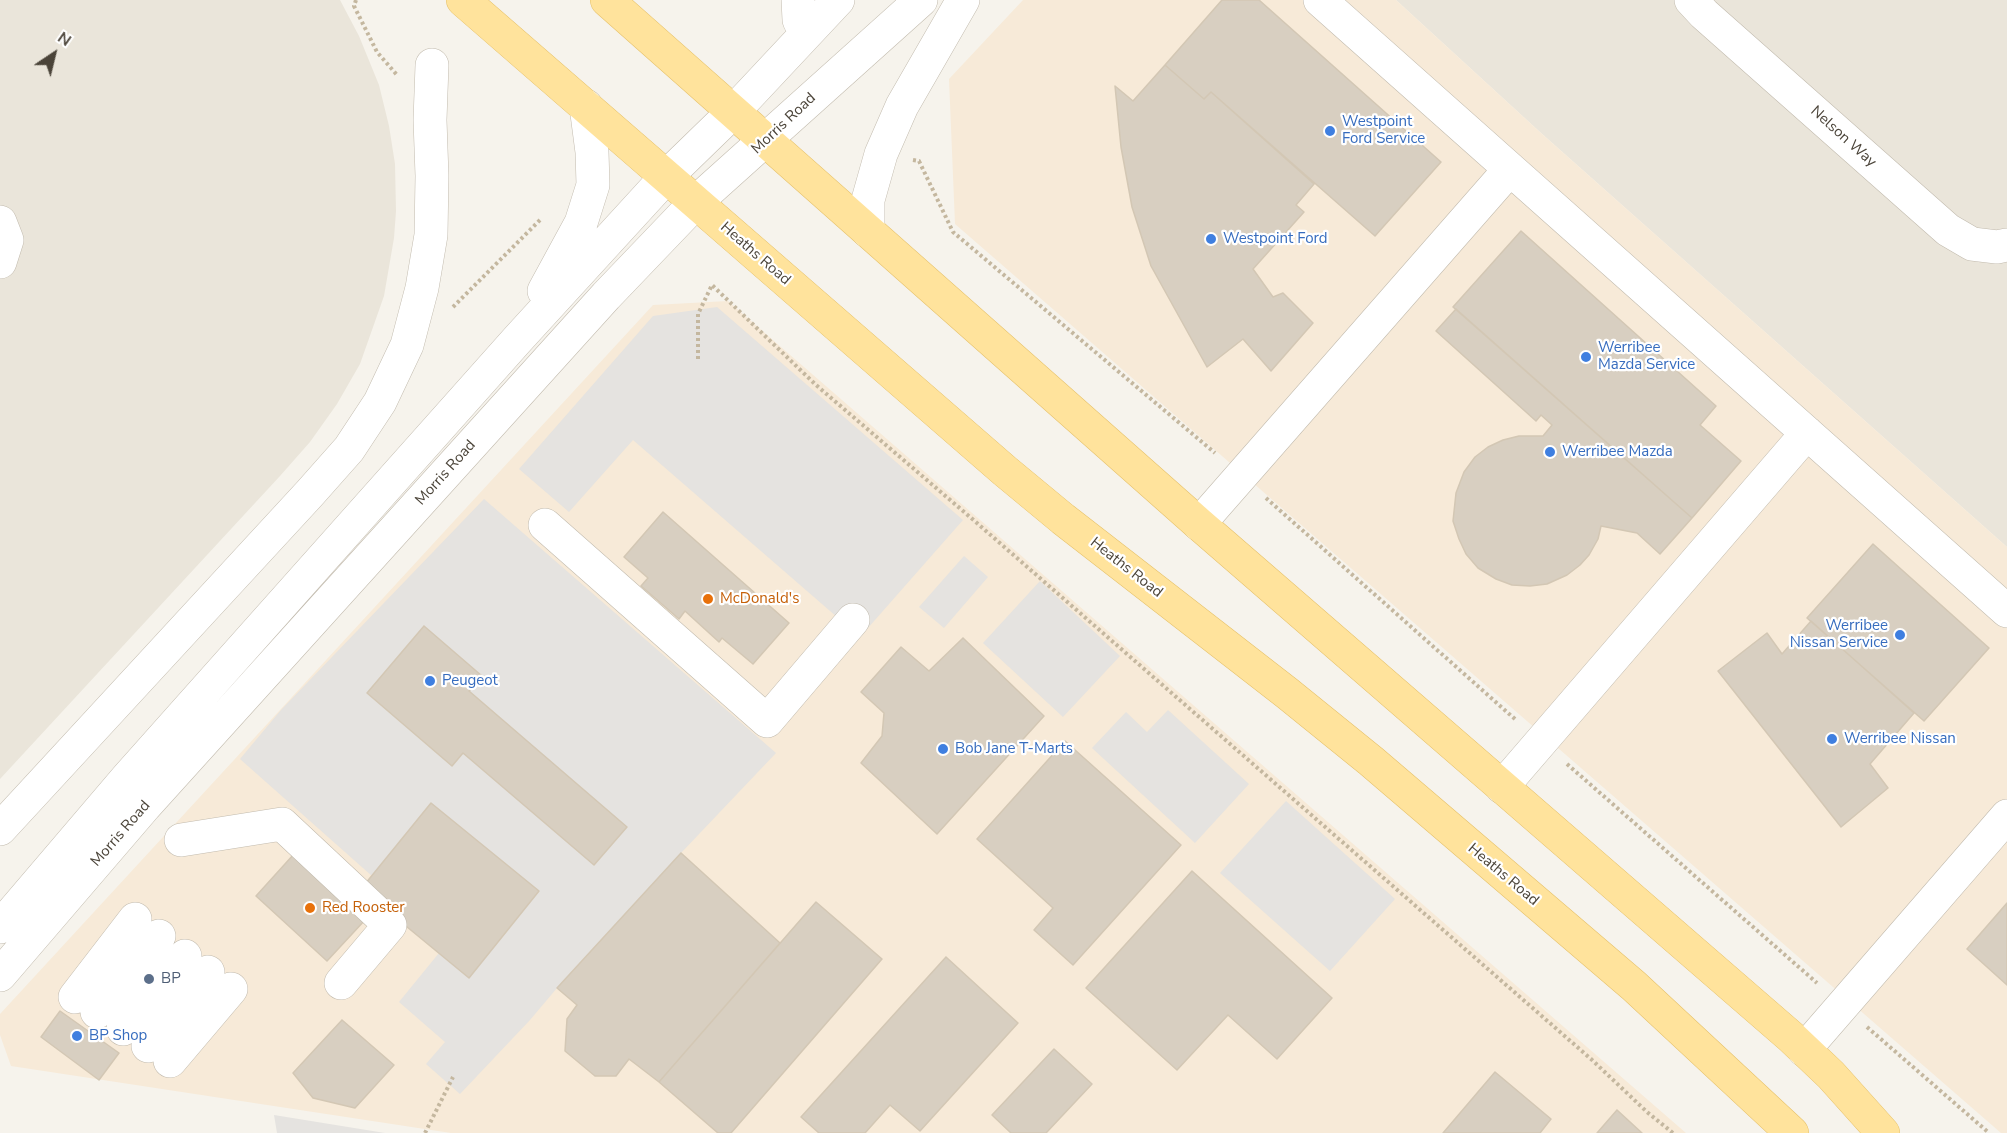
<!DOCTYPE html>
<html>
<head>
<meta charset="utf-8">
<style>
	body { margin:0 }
	#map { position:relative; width:2007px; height:1133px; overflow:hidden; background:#f6f3ec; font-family:"Nunito Sans",sans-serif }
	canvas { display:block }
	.north { position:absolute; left:24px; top:24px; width:60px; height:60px; -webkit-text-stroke:4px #fff; paint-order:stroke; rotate:35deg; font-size:16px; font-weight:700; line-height:24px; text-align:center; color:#4b4439 }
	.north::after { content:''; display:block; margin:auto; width:21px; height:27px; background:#4b4439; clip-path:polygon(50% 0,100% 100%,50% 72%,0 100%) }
</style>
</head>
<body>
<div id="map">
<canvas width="2007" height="1133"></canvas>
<div class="north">N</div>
</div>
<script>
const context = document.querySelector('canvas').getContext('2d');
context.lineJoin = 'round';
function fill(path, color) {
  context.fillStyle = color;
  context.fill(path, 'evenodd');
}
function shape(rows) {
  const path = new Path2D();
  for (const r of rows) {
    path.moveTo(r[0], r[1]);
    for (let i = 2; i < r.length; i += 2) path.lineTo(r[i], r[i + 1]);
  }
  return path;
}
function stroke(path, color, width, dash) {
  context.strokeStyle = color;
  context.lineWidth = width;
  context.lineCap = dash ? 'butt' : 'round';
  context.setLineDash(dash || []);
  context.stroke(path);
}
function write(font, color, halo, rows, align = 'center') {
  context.font = font + ' "Nunito Sans",sans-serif';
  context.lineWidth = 4.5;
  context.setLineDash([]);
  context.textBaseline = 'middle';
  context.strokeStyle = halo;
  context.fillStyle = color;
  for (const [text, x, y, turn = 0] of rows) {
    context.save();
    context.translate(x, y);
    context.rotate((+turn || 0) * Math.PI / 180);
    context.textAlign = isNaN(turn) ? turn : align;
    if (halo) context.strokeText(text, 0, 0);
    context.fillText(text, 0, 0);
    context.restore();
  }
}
const residential = shape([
	[0,0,340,0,359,36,379,85,389,126,395,164,396,211,394,238,384,296,360,364,337,404,310,442,280,476,0,779],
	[1396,0,2007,0,2007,547,1541,133]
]);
const commercial = shape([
	[1023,0,1396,0,1541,133,2007,547,2007,1133,2001,1133,955,224,949,79],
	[728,301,1686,1133,451,1133,11,1066,0,1035,0,1014,653,305]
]);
const parking = shape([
	[717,307,963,520,860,637,633,440,569,512,519,469,653,316],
	[484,499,776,753,681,853,557,988,530,1020,460,1094,426,1064,445,1042,399,1002,439,953,469,977,539,891,431,804,372,876,240,759,281,710],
	[964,556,988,577,944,628,919,607],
	[1040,581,1120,656,1063,717,983,643],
	[1168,710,1249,784,1195,843,1092,748,1126,712,1147,732],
	[1286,801,1395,899,1330,971,1220,873],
	[274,1115,385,1133,277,1133]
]);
const building = shape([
	[1222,0,1259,0,1441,162,1375,236,1211,92,1204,99,1165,65,1222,0],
	[1165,65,1204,99,1211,92,1314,184,1296,205,1304,212,1253,269,1273,297,1283,293,1313,323,1271,371,1243,339,1207,367,1151,266,1132,207,1121,147,1115,86,1133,101,1165,65],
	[1521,231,1716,406,1700,425,1741,461,1692,518,1453,307,1521,231],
	[1456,309,1692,518,1660,554,1637,533,1601,526,1598,539,1589,555,1580,565,1567,575,1547,584,1530,586,1512,585,1496,579,1478,568,1466,554,1459,539,1453,521,1456,493,1464,472,1475,457,1488,447,1503,440,1519,436,1543,436,1552,425,1541,415,1536,421,1436,331,1456,309],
	[663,512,789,623,753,664,722,638,719,642,685,611,679,619,641,586,648,578,624,557,663,512],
	[1873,544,1989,648,1924,721,1807,618,1873,544],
	[1811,621,1914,713,1870,764,1888,788,1841,827,1718,671,1767,633,1782,654,1811,621],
	[424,626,482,676,469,691,627,827,594,865,463,753,452,766,367,693,424,626],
	[963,638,1044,716,937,834,861,763,882,736,884,713,861,692,901,647,929,671,963,638],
	[1065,741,1181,845,1073,965,1034,930,1053,908,977,839,1065,741],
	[431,803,539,891,469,978,361,889,431,803],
	[681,853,780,943,659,1082,629,1059,616,1076,595,1076,565,1051,567,1019,577,1005,557,988,681,853],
	[294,854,365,920,327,961,256,896,294,854],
	[1192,871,1332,998,1277,1059,1228,1015,1177,1070,1086,988,1192,871],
	[816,902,882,959,731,1133,718,1133,659,1082,816,902],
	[2007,903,2007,985,1967,949,2007,903],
	[946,957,1018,1023,920,1131,890,1105,865,1133,819,1133,801,1117,946,957],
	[60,1011,119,1053,99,1080,41,1037,60,1011],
	[342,1020,394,1065,355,1108,313,1098,293,1073,342,1020],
	[1054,1049,1092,1084,1046,1133,1011,1133,992,1115,1054,1049],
	[1495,1072,1551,1119,1540,1133,1443,1133,1495,1072],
	[1617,1110,1642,1133,1597,1133,1617,1110]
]);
const path = shape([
	[356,0,354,6,377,52,397,75],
	[913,160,919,161,953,232,1215,453],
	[453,307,541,219],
	[698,359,698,314,712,285,816,385,970,517,1591,1059,1647,1112,1673,1133],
	[1266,498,1516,720],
	[1567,764,1817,983],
	[1867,1027,1989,1133],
	[425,1133,453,1077]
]);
const minor = shape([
	[798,0,799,20,806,34],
	[1320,0,2007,611],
	[1691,0,1704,14,1948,230,1972,244,1997,247,2007,245],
	[0,222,7,240,0,262],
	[868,231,868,200,881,154,902,106,963,0],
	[544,291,581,223,593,185,592,152,586,106],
	[1199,524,1510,169],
	[545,525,767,721,853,620],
	[1502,787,1807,433],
	[0,829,310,493,349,449,380,402,407,345,422,288,431,235,432,176,430,120,432,65],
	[181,840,282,824,390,925,341,983],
	[0,927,127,778,517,340,667,176,734,111,838,0],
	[0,975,145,806,606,296,696,202,921,0],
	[75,997,135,919],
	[97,1012,159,936],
	[123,1029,185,956],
	[148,1046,208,972],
	[1804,1050,2007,816],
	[170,1061,231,989]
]);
const major = shape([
	[463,0,1005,471,1063,519,1287,693,1371,761,1634,986,1792,1133],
	[607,0,1199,524,1791,1037,1831,1075,1883,1133]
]);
const markers = [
	[1330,131,6,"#3f7fe0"],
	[1211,239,6,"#3f7fe0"],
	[1586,357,6,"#3f7fe0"],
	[1550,452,6,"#3f7fe0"],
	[708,599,6,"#e8710a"],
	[1900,635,6,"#3f7fe0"],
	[430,681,6,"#3f7fe0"],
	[1832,739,6,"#3f7fe0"],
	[943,749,6,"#3f7fe0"],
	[310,908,6,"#e8710a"],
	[149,979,6,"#5c6f8a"],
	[77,1036,6,"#3f7fe0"]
];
const shopNames = [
	["Westpoint",1342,122],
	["Ford Service",1342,139],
	["Westpoint Ford",1223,239],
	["Werribee",1598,348],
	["Mazda Service",1598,365],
	["Werribee Mazda",1562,452],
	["Werribee",1888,626,"right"],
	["Nissan Service",1888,643,"right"],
	["Peugeot",442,681],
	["Werribee Nissan",1844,739],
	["Bob Jane T-Marts",955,749],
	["BP Shop",89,1036]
];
const streetNames = [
	["Morris Road",784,124,-43],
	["Nelson Way",1843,137,42],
	["Heaths Road",755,254,41],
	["Morris Road",446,473,-48],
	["Heaths Road",1126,568,38],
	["Morris Road",121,834,-49],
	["Heaths Road",1503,875,40]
];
const foodNames = [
	["McDonald's",720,599],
	["Red Rooster",322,908]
];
const serviceNames = [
	["BP",161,979]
];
fill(residential, '#eae5da');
fill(commercial, '#f7ead8');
fill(parking, '#e5e3e0');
fill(building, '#d8cfc1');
stroke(building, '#d3c7b4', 1.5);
stroke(minor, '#c2bbae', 34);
stroke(major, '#e6c16a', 34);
stroke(path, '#c4b79f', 4, [3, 3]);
stroke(minor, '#fff', 33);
stroke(major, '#ffe39c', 33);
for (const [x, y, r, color] of markers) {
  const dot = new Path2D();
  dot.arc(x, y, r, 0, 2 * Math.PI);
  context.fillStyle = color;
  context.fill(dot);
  stroke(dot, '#fff', 2);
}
write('15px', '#366cbe', '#fff', shopNames, 'left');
write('15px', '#4b4439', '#fff', streetNames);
write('15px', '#c56008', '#fff', foodNames, 'left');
write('15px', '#4e5e75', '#fff', serviceNames, 'left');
</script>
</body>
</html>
